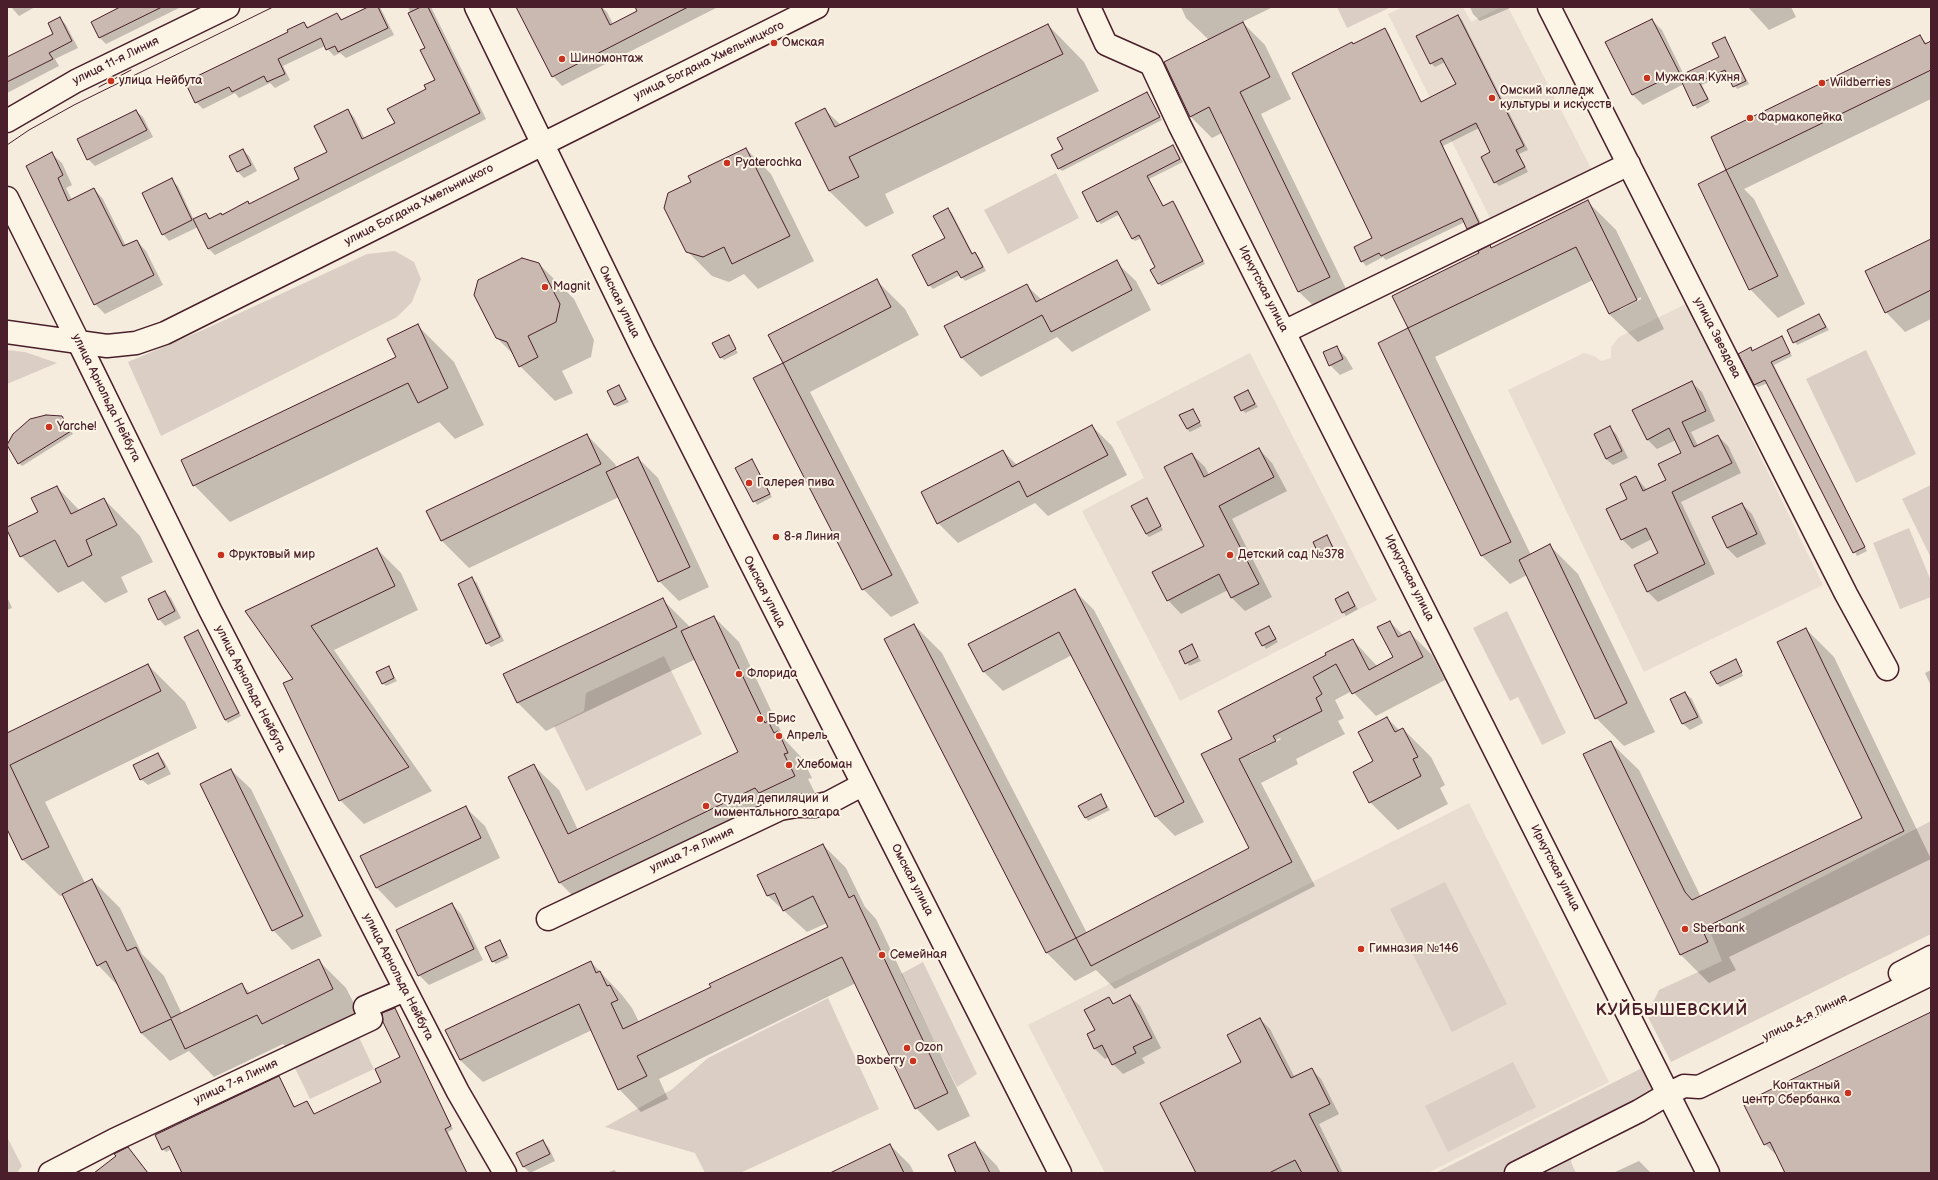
<!DOCTYPE html>
<html>
<head>
<meta charset="utf-8">
<style>
	body { margin:0 }
	#map { position:relative; width:1938px; height:1180px; overflow:hidden; background:#f5ecde; font-family:"Balsamiq Sans",sans-serif }
	canvas { display:block }
	.frame { position:absolute; inset:0; border:8px solid #4a1f2b; pointer-events:none }
</style>
</head>
<body>
<div id="map">
<canvas width="1938" height="1180"></canvas>
<div class="frame"></div>
</div>
<script>
const context = document.querySelector('canvas').getContext('2d');
context.lineJoin = 'round';
function fill(path, color) {
  context.fillStyle = color;
  context.fill(path, 'evenodd');
}
function shape(rows) {
  const path = new Path2D();
  for (const r of rows) {
    path.moveTo(r[0], r[1]);
    for (let i = 2; i < r.length; i += 2) path.lineTo(r[i], r[i + 1]);
  }
  return path;
}
function stroke(path, color, width, dash) {
  context.strokeStyle = color;
  context.lineWidth = width;
  context.lineCap = dash ? 'butt' : 'round';
  context.setLineDash(dash || []);
  context.stroke(path);
}
function write(font, color, halo, rows, align = 'center') {
  context.font = font + ' "Balsamiq Sans",sans-serif';
  context.lineWidth = 4;
  context.setLineDash([]);
  context.textBaseline = 'middle';
  context.strokeStyle = halo;
  context.fillStyle = color;
  for (const [text, x, y, turn = 0] of rows) {
    context.save();
    context.translate(x, y);
    context.rotate((+turn || 0) * Math.PI / 180);
    context.textAlign = isNaN(turn) ? turn : align;
    if (halo) context.strokeText(text, 0, 0);
    context.fillText(text, 0, 0);
    context.restore();
  }
}
const built = shape([
	[1403,7,1463,7,1471,22,1501,7,1508,7,1594,174,1493,224,1388,14],
	[1686,304,1823,585,1644,672,1508,390,1584,353,1594,356,1601,361,1611,358,1611,347,1619,337],
	[1250,353,1377,600,1180,701,1082,511,1144,478,1116,422],
	[1469,803,1609,1082,1428,1173,1105,1173,1028,1025]
]);
const green = shape([
	[1337,7,1391,7,1347,28],
	[1056,173,1079,218,1008,254,984,210],
	[395,251,414,262,421,279,412,302,397,317,161,436,128,362,203,330,367,254],
	[7,350,25,352,57,363,7,384],
	[1866,350,1916,454,1856,483,1806,379],
	[1931,485,1931,558,1902,499],
	[1909,528,1931,581,1931,597,1900,609,1873,543],
	[1507,611,1566,733,1542,745,1518,697,1510,701,1473,628],
	[664,656,702,734,586,791,554,726,584,711,586,693],
	[1931,821,1931,934,1671,1062,1647,1015,1659,990,1722,961,1711,934],
	[1445,882,1507,1004,1452,1032,1390,909],
	[923,962,977,1074,957,1087,901,974],
	[828,998,879,1109,740,1173,705,1173,695,1153,605,1127,671,1090,708,1058],
	[357,1033,374,1069,310,1099,293,1064],
	[1513,1062,1536,1107,1448,1152,1425,1106],
	[1644,1067,1663,1103,1574,1150,1571,1162,1576,1173,1435,1173],
	[7,1137,22,1166,17,1173,7,1173]
]);
const shadow = shape([
	[11,7,35,7,19,16],
	[122,7,181,7,106,44,100,38,92,22],
	[364,7,380,7,394,35,346,58,340,53,334,56,325,46,283,66,290,80,275,88,270,83,239,98,235,93,203,109,196,102,186,82,289,32,304,23,309,28,337,14,343,20,366,9],
	[408,7,431,7,486,119,215,255,209,249,198,227,169,241,163,234,171,180,178,186,194,220,206,215,211,219,248,203,250,205,300,180,329,153,348,111,354,117,365,139,396,124,436,80,427,48],
	[517,7,602,7,607,12,613,24,638,11,636,7,718,7,562,86,553,76],
	[1181,7,1273,7,1240,23,1243,23,1265,45,1291,99,1261,114,1351,299,1321,313,1299,292,1222,133,1212,138,1190,116,1209,40,1186,18],
	[1470,7,1509,7,1510,8,1480,21,1473,14],
	[1748,7,1791,7,1796,17,1769,30],
	[1458,16,1462,20,1528,150,1519,154,1528,172,1499,186,1495,182,1492,152,1479,128,1443,146,1483,227,1472,232,1465,222,1386,260,1383,257,1366,266,1362,261,1373,238,1353,45,1385,30,1389,34,1422,103,1457,85,1445,62,1435,67,1431,63],
	[60,18,66,25,78,48,55,59,59,66,7,93,7,61,54,34],
	[1652,20,1662,30,1684,75,1720,58,1725,38,1749,84,1737,89,1727,73,1702,85,1710,102,1697,109,1684,84,1643,105,1633,95,1606,43],
	[1048,25,1084,62,1099,91,885,194,894,213,866,227,829,191,825,110,841,125],
	[1920,36,1927,44,1931,42,1931,99,1744,189,1754,199,1805,304,1778,318,1750,289,1699,184,1728,170,1712,137],
	[1147,93,1162,120,1062,171,1059,168,1064,150],
	[136,111,143,117,153,137,95,166,88,159],
	[1173,146,1183,162,1149,179,1164,207,1173,202,1176,205,1205,264,1161,286,1159,283,1157,267,1142,238,1135,241,1132,238,1120,214,1101,224,1098,221],
	[746,149,771,174,814,261,758,289,744,274,729,282,712,276,687,251,692,182],
	[243,150,249,156,257,171,244,178,237,171],
	[52,154,62,163,72,185,66,188,72,200,94,189,103,199,126,246,137,241,146,251,163,285,105,314,95,304,27,166],
	[1588,202,1616,230,1664,329,1638,342,1609,314,1593,280,1435,357,1531,555,1550,546,1578,574,1655,732,1624,746,1596,718,1527,575,1510,584,1482,556,1379,343,1409,329,1393,296,1481,254,1490,247,1492,248],
	[1641,297,1641,299,1620,310,1620,308],
	[948,209,952,213,973,254,975,253,979,257,986,271,965,281,960,275,933,289,929,285,946,238],
	[1931,240,1931,319,1905,332,1886,312],
	[1116,262,1136,281,1151,310,1072,352,1057,337,981,377,961,357,1026,285,1042,300],
	[539,264,574,299,594,340,591,357,562,371,573,393,555,401,520,366,516,357,497,338],
	[877,281,905,309,919,335,810,392,919,603,891,617,863,589,754,379,784,364,770,336],
	[1819,315,1829,330,1797,345,1788,330],
	[418,326,454,362,484,425,455,439,439,422,230,522,194,485,397,358],
	[728,336,738,353,724,360,721,357],
	[1782,338,1792,356,1774,365,1867,551,1857,556,1768,383,1758,387,1755,385,1740,354,1750,349,1753,352],
	[1336,347,1346,357,1353,369,1340,375,1330,365],
	[1692,383,1702,392,1715,421,1691,432,1698,446,1718,436,1728,446,1741,473,1681,502,1715,574,1658,602,1648,592,1659,553,1652,539,1632,549,1622,539,1628,499,1636,477,1647,490,1667,480,1683,453,1676,440,1657,449,1647,439],
	[619,386,629,402,617,407,614,404],
	[1248,391,1258,407,1245,413,1235,397],
	[1192,410,1202,426,1190,432,1187,429],
	[65,420,73,434,22,466,19,463],
	[1092,426,1112,446,1127,475,1048,516,1035,503,958,543,938,523,1003,451,1017,465],
	[1609,427,1616,434,1628,458,1613,465,1606,459],
	[587,435,615,464,617,468,638,458,658,478,709,587,679,601,659,581,619,497,469,568,441,540],
	[1259,449,1272,463,1287,491,1232,519,1272,597,1245,611,1232,598,1228,590,1181,614,1168,600,1205,546,1192,454,1205,467,1209,475],
	[752,460,772,497,757,505,737,468],
	[57,487,80,511,104,499,140,536,153,562,121,577,128,592,105,603,83,581,58,593,21,556,7,528,39,513],
	[1146,499,1163,530,1149,537,1146,534],
	[1742,504,1752,514,1766,544,1737,558,1727,548],
	[1327,536,1336,551,1323,558,1314,543],
	[377,549,401,573,418,610,334,650,432,791,364,824,340,800,294,679,247,611],
	[472,579,477,583,504,641,491,647,487,643],
	[1074,590,1094,610,1204,822,1175,836,1156,817,1072,655,1003,691,983,671],
	[165,592,171,598,181,618,165,626,159,619],
	[1348,594,1358,609,1346,616,1336,600],
	[7,597,12,608,7,610],
	[662,599,691,628,714,617,739,642,785,740,802,758,812,778,808,779,819,801,584,907,559,882,534,766,559,790,578,830,739,753,696,659,546,731,518,703],
	[1390,622,1403,635,1409,632,1432,655,1445,680,1376,716,1352,691,1335,700,1344,718,1338,721,1345,734,1296,759,1298,764,1261,783,1315,886,1115,989,1096,970,1075,981,1047,953,885,640,914,625,942,653,1087,933,1251,849,1233,739,1328,656,1353,640,1377,666,1394,658],
	[1280,738,1281,739,1250,755,1250,753],
	[1269,627,1278,642,1266,649,1257,634],
	[1806,629,1834,657,1931,859,1729,957,1736,970,1709,983,1681,955,1584,755,1610,742,1639,770,1701,897,1863,818],
	[198,631,241,716,228,723,225,720],
	[1191,645,1201,661,1189,666,1180,651],
	[1736,660,1743,676,1720,687,1717,684],
	[148,665,185,702,197,728,45,802,85,883,92,880,120,908,142,954,164,976,182,1014,242,985,250,993,318,960,346,988,361,1017,291,1052,283,1044,214,1077,189,1051,170,1061,141,1033,119,987,98,965,63,895,60,896,23,860,7,827,7,734],
	[389,668,397,681,386,686,383,683],
	[1931,670,1931,686,1925,673],
	[1685,693,1692,699,1703,723,1690,730,1683,724,1671,700],
	[1387,718,1399,730,1403,729,1431,757,1445,785,1440,788,1448,804,1398,830,1370,802],
	[158,754,164,761,171,774,148,785,141,779],
	[231,770,251,789,322,936,292,950,273,930],
	[1100,795,1110,810,1088,821,1079,806],
	[465,807,485,826,500,858,396,908,377,888,362,856],
	[823,845,846,868,865,907,876,919,970,1116,938,1131,916,1108,856,983,659,1079,668,1099,641,1112,619,1089,592,1030,483,1082,460,1060,447,1031,591,962,622,995,632,1008,639,1022,829,928,827,923,807,932,768,896,759,876],
	[452,904,461,914,483,960,429,985,419,975],
	[500,941,509,958,496,964,493,961],
	[1130,996,1140,1006,1161,1048,1142,1058,1145,1063,1123,1074,1113,1064,1109,1057,1105,1059,1095,1049,1088,1034,1096,1030,1109,998,1114,1004],
	[394,1009,397,1012,453,1129,448,1132,467,1173,183,1173,172,1149,166,1152,163,1149,279,1077,295,1108,307,1102,315,1115,383,1082,401,1058],
	[1931,1013,1931,1173,1786,1173,1777,1153,1775,1154,1765,1144],
	[1260,1019,1270,1029,1295,1078,1311,1069,1321,1079,1339,1114,1319,1124,1343,1173,1303,1173,1302,1171,1298,1173,1197,1173],
	[543,1141,549,1148,555,1161,530,1173,524,1167],
	[975,1143,997,1166,1001,1173,957,1173],
	[890,1145,910,1165,914,1173,832,1173],
	[1639,1161,1651,1173,1613,1173],
	[614,1170,618,1173,607,1173]
]);
const building = shape([
	[120,7,162,7,99,38,91,22,120,7],
	[368,7,378,7,388,28,338,52,335,46,326,50,321,38,278,59,285,74,267,82,264,76,232,92,229,87,195,103,185,82,288,32,287,30,304,22,307,28,337,13,341,20,368,7],
	[421,7,428,7,480,113,208,249,193,219,206,213,209,219,221,213,222,215,248,201,249,204,299,179,294,168,327,152,314,126,348,109,362,139,395,123,387,109,426,89,424,85,435,80,420,50,425,48,408,13,421,7],
	[516,7,601,7,610,25,637,11,635,7,688,7,552,77,516,7],
	[1458,15,1524,146,1516,150,1525,167,1494,183,1481,157,1490,152,1476,123,1440,141,1479,223,1467,229,1462,218,1381,256,1379,253,1361,262,1354,247,1372,238,1292,73,1352,42,1353,44,1385,28,1421,102,1456,84,1442,58,1430,64,1416,36,1458,15],
	[60,17,72,41,49,53,53,59,7,82,7,57,53,34,48,23,60,17],
	[1652,19,1679,72,1632,95,1605,42,1652,19],
	[1243,22,1270,77,1240,92,1330,277,1298,292,1209,107,1190,117,1164,62,1243,22],
	[1048,24,1063,54,849,157,859,177,829,191,795,123,825,108,835,127,1048,24],
	[1920,35,1925,44,1931,41,1931,70,1726,170,1711,137,1920,35],
	[1725,37,1746,81,1733,87,1725,70,1699,82,1708,99,1693,106,1679,76,1719,57,1712,43,1725,37],
	[1147,92,1160,117,1058,169,1051,155,1063,149,1057,138,1147,92],
	[136,110,147,130,87,160,77,139,136,110],
	[1173,145,1180,159,1147,176,1163,206,1173,201,1203,261,1158,284,1150,270,1155,267,1139,235,1132,239,1117,211,1097,222,1082,192,1173,145],
	[746,148,790,236,732,264,724,247,703,257,686,252,664,208,668,193,691,182,688,176,746,148],
	[243,149,251,165,237,172,229,156,243,149],
	[52,152,63,175,58,178,68,201,94,188,123,246,137,240,154,275,94,305,26,166,52,152],
	[1726,170,1778,276,1749,290,1698,184,1726,170],
	[172,178,192,220,162,235,142,193,172,178],
	[1588,200,1637,300,1609,314,1576,247,1408,328,1392,296,1479,253,1478,251,1490,245,1491,248,1588,200],
	[948,208,972,254,975,252,983,267,961,278,957,271,928,286,912,255,945,238,933,216,948,208],
	[1931,239,1931,290,1885,313,1865,271,1931,239],
	[522,258,539,263,560,304,556,322,528,336,538,357,519,367,507,342,496,338,474,295,478,280,522,258],
	[1117,260,1132,290,1051,332,1042,315,961,358,944,326,1027,284,1036,302,1117,260],
	[877,279,891,307,783,363,768,335,877,279],
	[1819,314,1826,327,1793,343,1787,330,1819,314],
	[418,324,448,388,418,403,408,383,193,486,181,460,396,357,387,339,418,324],
	[1408,328,1511,542,1481,556,1378,343,1408,328],
	[729,335,736,349,720,358,712,343,729,335],
	[1782,336,1790,353,1771,362,1865,547,1853,553,1765,380,1754,385,1738,354,1751,347,1752,351,1782,336],
	[1337,346,1343,359,1329,366,1323,352,1337,346],
	[783,363,892,575,862,590,753,378,783,363],
	[1692,381,1706,411,1682,422,1694,447,1718,435,1732,463,1672,492,1705,564,1647,592,1634,565,1658,553,1646,528,1621,540,1606,509,1627,499,1620,484,1636,476,1643,491,1666,480,1658,464,1681,453,1669,428,1647,440,1632,410,1692,381],
	[619,385,626,399,614,405,607,391,619,385],
	[1248,390,1255,404,1241,411,1234,397,1248,390],
	[1193,409,1200,422,1187,429,1179,415,1193,409],
	[46,415,62,416,71,431,18,464,7,445,13,434,30,419,46,415],
	[1092,425,1108,455,1027,497,1019,481,937,524,921,492,1003,450,1012,467,1092,425],
	[1610,426,1622,451,1606,459,1594,434,1610,426],
	[587,434,601,464,441,541,426,511,587,434],
	[1259,448,1274,477,1219,506,1259,584,1231,598,1219,574,1167,601,1152,572,1204,546,1164,467,1192,453,1204,477,1259,448],
	[638,457,690,567,658,582,606,472,638,457],
	[752,459,770,494,753,502,735,468,752,459],
	[57,486,71,514,104,498,117,525,86,540,92,555,68,567,55,540,20,557,7,530,7,527,38,512,31,498,57,486],
	[1147,498,1161,526,1146,534,1131,506,1147,498],
	[1742,503,1757,534,1727,548,1712,517,1742,503],
	[1327,535,1333,548,1319,555,1313,542,1327,535],
	[1550,544,1627,703,1595,719,1519,560,1550,544],
	[377,548,395,586,311,626,409,767,339,801,283,683,293,679,245,611,377,548],
	[472,577,500,637,486,644,458,584,472,577],
	[1075,589,1184,802,1155,817,1059,632,983,672,968,644,1075,589],
	[165,591,175,611,158,620,148,599,165,591],
	[1348,592,1355,606,1342,613,1335,599,1348,592],
	[663,598,677,627,517,703,503,674,663,598],
	[714,616,765,723,768,721,774,733,778,731,788,753,784,754,795,776,759,793,755,788,559,883,508,777,534,764,568,834,738,752,681,631,714,616],
	[1390,621,1398,637,1410,631,1423,657,1352,694,1336,664,1313,677,1322,694,1316,698,1322,711,1273,736,1276,741,1239,759,1292,862,1091,966,1076,938,1249,848,1201,754,1232,739,1218,711,1326,655,1325,653,1353,639,1369,670,1393,657,1377,627,1390,621],
	[914,624,1076,938,1046,953,884,639,914,624],
	[1269,626,1276,639,1262,646,1255,633,1269,626],
	[1806,628,1904,831,1702,929,1708,942,1680,955,1583,754,1611,741,1685,892,1692,900,1862,818,1777,642,1806,628],
	[198,630,239,713,225,720,184,637,198,630],
	[1192,644,1198,657,1185,664,1179,651,1192,644],
	[1736,659,1742,672,1717,684,1710,672,1736,659],
	[148,664,161,691,10,765,49,847,22,860,7,829,7,733,148,664],
	[389,666,394,678,382,684,376,672,389,666],
	[1685,692,1698,717,1682,724,1670,699,1685,692],
	[1387,717,1395,732,1403,728,1418,757,1413,759,1421,776,1369,803,1353,772,1373,761,1358,732,1387,717],
	[158,753,165,767,140,780,133,765,158,753],
	[231,769,303,916,272,931,200,784,231,769],
	[1101,794,1107,807,1085,818,1078,806,1101,794],
	[466,806,481,838,376,888,360,856,466,806],
	[823,844,849,898,854,895,948,1093,915,1109,842,957,637,1056,647,1076,618,1090,579,1004,460,1060,445,1030,591,961,596,973,600,971,607,986,610,985,618,1000,611,1003,623,1029,711,987,709,984,828,927,813,896,783,911,775,893,767,896,757,875,823,844],
	[92,879,127,951,136,947,171,1018,242,983,247,994,319,959,333,989,262,1024,257,1015,185,1049,171,1019,141,1033,106,961,97,966,62,894,92,879],
	[452,903,474,949,418,976,396,930,452,903],
	[500,940,507,955,492,962,485,947,500,940],
	[1130,995,1152,1038,1133,1047,1136,1053,1112,1065,1102,1045,1094,1049,1087,1034,1095,1030,1084,1010,1109,997,1113,1004,1130,995],
	[395,1008,451,1126,445,1129,467,1173,182,1173,169,1146,162,1150,155,1135,279,1076,294,1107,307,1101,314,1114,381,1082,375,1069,400,1057,383,1022,382,1013,395,1008],
	[1931,1012,1931,1173,1785,1173,1770,1142,1764,1145,1743,1103,1931,1012],
	[1260,1018,1291,1078,1312,1068,1330,1104,1309,1114,1339,1173,1302,1173,1295,1160,1269,1173,1196,1173,1160,1103,1241,1062,1227,1035,1260,1018],
	[543,1140,550,1154,523,1167,516,1153,543,1140],
	[975,1142,990,1173,956,1173,948,1155,975,1142],
	[890,1144,904,1173,830,1173,890,1144],
	[128,1147,148,1173,94,1173,116,1156,114,1154,128,1147]
]);
const minor = shape([
	[1089,7,1106,44,1151,64,1179,124,1708,1173],
	[1549,7,1846,594,1887,669],
	[7,121,76,81,228,7],
	[1284,332,1629,164],
	[79,343,210,610,458,1092,505,1173],
	[548,919,780,809,797,806,815,806,828,803,862,785],
	[1900,973,1931,957],
	[50,1173,114,1140,371,1019,365,1007,405,990],
	[1516,1173,1639,1111,1668,1094,1684,1086,1699,1087,1931,974]
]);
const major = shape([
	[476,7,643,350,1060,1173],
	[7,198,79,343],
	[7,332,107,346,136,343,165,333,817,7]
]);
const tram = shape([
	[99,87,131,70],
	[7,145,29,130,74,105,273,7]
]);
const markers = [
	[774,43,4,"#c8321e"],
	[562,59,4,"#c8321e"],
	[1647,78,4,"#c8321e"],
	[111,81,4,"#c8321e"],
	[1822,83,4,"#c8321e"],
	[1492,98,4,"#c8321e"],
	[1750,118,4,"#c8321e"],
	[727,163,4,"#c8321e"],
	[545,287,4,"#c8321e"],
	[49,427,4,"#c8321e"],
	[749,483,4,"#c8321e"],
	[776,537,4,"#c8321e"],
	[221,555,4,"#c8321e"],
	[1230,555,4,"#c8321e"],
	[739,674,4,"#c8321e"],
	[760,719,4,"#c8321e"],
	[779,736,4,"#c8321e"],
	[789,765,4,"#c8321e"],
	[706,806,4,"#c8321e"],
	[1685,929,4,"#c8321e"],
	[1361,949,4,"#c8321e"],
	[882,955,4,"#c8321e"],
	[907,1048,4,"#c8321e"],
	[913,1061,4,"#c8321e"],
	[1848,1093,4,"#c8321e"]
];
const poiNames = [
	["Омская",782,43],
	["Шиномонтаж",570,59],
	["Мужская Кухня",1655,78],
	["улица Нейбута",119,81],
	["Wildberries",1830,83],
	["Омский колледж",1500,91],
	["культуры и искусств",1500,105],
	["Фармакопейка",1758,118],
	["Pyaterochka",735,163],
	["Magnit",553,287],
	["Yarche!",57,427],
	["Галерея пива",757,483],
	["8-я Линия",784,537],
	["Фруктовый мир",229,555],
	["Детский сад №378",1238,555],
	["Флорида",747,674],
	["Брис",768,719],
	["Апрель",787,736],
	["Хлебоман",797,765],
	["Студия депиляции и",714,799],
	["моментального загара",714,813],
	["Sberbank",1693,929],
	["Гимназия №146",1369,949],
	["Семейная",890,955],
	["Ozon",915,1048],
	["Boxberry",905,1061,"right"],
	["Контактный",1840,1086,"right"],
	["центр Сбербанка",1840,1100,"right"]
];
const streetNames = [
	["улица 11-я Линия",116,61,-26],
	["улица Богдана Хмельницкого",709,61,-26],
	["улица Богдана Хмельницкого",419,205,-27],
	["Иркутская улица",1263,289,63],
	["Омская улица",619,302,64],
	["улица Звездова",1717,338,63],
	["улица Арнольда Нейбута",106,398,64],
	["Иркутская улица",1409,578,63],
	["Омская улица",764,592,63],
	["улица Арнольда Нейбута",250,689,63],
	["улица 7-я Линия",692,850,-25],
	["Иркутская улица",1555,868,63],
	["Омская улица",912,880,63],
	["улица Арнольда Нейбута",398,977,63],
	["улица 4-я Линия",1805,1018,-26],
	["улица 7-я Линия",236,1082,-25]
];
const districtNames = [
	["КУЙБЫШЕВСКИЙ",1672,1011]
];
fill(built, '#e8ddd0');
fill(green, '#dbcec4');
fill(shadow, '#0003');
fill(building, '#cab9b1');
stroke(building, '#4a1f2b', 1);
stroke(minor, '#4a1f2b', 25);
stroke(major, '#4a1f2b', 25);
stroke(minor, '#fcf5e5', 22);
stroke(major, '#fcf5e5', 22);
stroke(tram, '#4a1f2b', 1);
for (const [x, y, r, color] of markers) {
  const dot = new Path2D();
  dot.arc(x, y, r, 0, 2 * Math.PI);
  context.fillStyle = color;
  context.fill(dot);
  stroke(dot, '#fcf5e5', 1.5);
}
write('12px', '#4a1f2b', '#fcf5e5', poiNames, 'left');
write('12px', '#4a1f2b', '#fcf5e5', streetNames);
context.letterSpacing = '1px';
write('bold 16px', '#4a1f2b', '#fcf5e5', districtNames);
context.letterSpacing = '0px';
</script>
</body>
</html>
